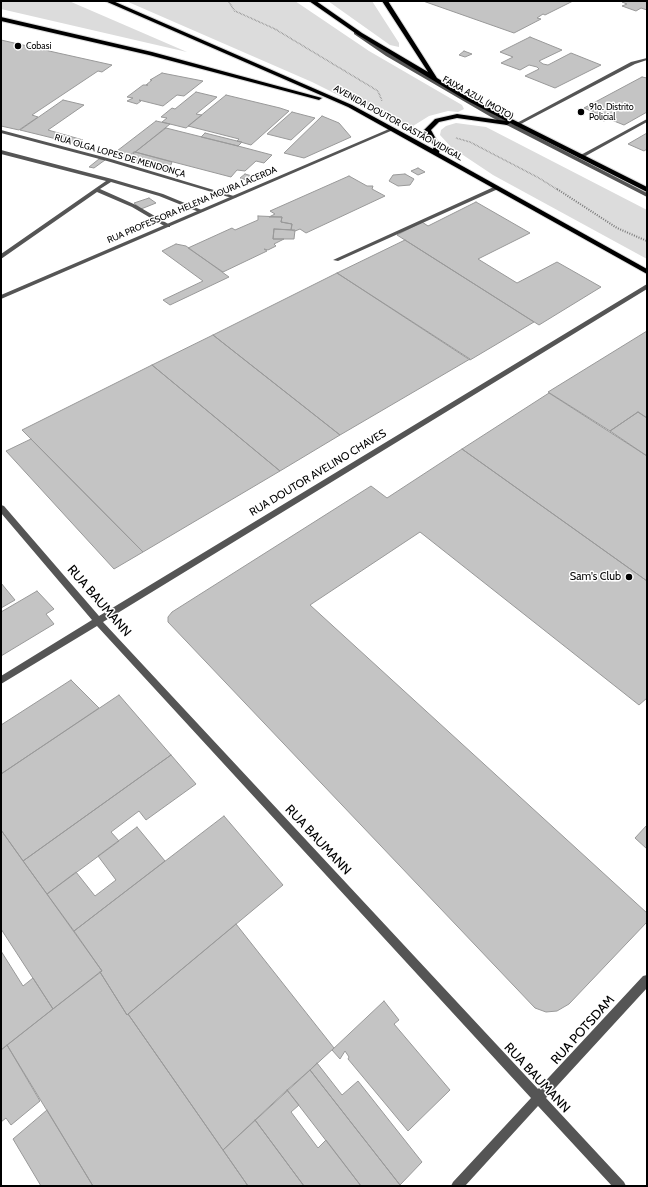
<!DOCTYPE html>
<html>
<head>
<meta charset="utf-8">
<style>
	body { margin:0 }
	#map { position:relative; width:648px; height:1187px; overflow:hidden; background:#fff; font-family:Cabin,sans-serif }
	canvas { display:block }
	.frame { position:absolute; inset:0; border:2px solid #000; pointer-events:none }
</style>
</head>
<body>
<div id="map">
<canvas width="648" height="1187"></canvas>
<div class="frame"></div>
</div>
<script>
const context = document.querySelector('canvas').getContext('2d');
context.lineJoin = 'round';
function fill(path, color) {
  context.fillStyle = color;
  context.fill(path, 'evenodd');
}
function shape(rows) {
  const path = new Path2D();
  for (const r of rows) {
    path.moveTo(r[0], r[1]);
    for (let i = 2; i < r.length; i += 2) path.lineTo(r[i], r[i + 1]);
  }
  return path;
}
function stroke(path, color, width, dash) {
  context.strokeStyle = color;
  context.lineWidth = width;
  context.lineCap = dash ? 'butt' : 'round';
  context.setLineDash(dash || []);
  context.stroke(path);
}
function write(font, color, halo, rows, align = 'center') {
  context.font = font + ' Cabin,sans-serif';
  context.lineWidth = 3;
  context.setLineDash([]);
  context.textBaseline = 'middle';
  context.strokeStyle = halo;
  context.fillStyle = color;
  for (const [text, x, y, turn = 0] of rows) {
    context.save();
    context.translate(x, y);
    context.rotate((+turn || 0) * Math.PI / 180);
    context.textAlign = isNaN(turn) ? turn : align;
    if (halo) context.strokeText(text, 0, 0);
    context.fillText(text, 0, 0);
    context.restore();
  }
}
const green = shape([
	[1,1,69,1,187,52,1,9],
	[126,1,295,1,369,51,462,105,464,109,458,112,448,111,429,116,413,126,417,130,412,132,312,82],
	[328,1,372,1,399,43,399,47,390,45],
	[456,123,486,127,647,210,647,259,493,175,451,147,440,135,441,130,446,126]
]);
const building = shape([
	[423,1,573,1,545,15,543,14,537,18,541,19,514,33,423,1],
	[625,1,647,1,647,10,641,8,636,11,622,6,627,4,622,2,625,1],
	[530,37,562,50,539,61,543,64,548,65,571,53,601,65,555,88,525,76,539,69,537,67,529,65,520,70,501,63,513,57,500,52,530,37],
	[1,40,58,53,112,65,102,72,98,71,32,115,38,117,19,130,1,126,1,40],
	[464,51,472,54,465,57,459,55,464,51],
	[162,73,203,81,184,96,177,95,163,106,139,100,141,101,137,104,127,101,133,98,127,97,143,85,148,85,146,85,152,80,150,80,162,73],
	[642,77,647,78,647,112,624,125,609,119,604,121,593,117,598,114,584,108,642,77],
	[196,92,217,97,196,114,202,115,186,128,162,122,167,118,161,117,172,108,175,109,196,92],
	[226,95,280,108,289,111,251,145,237,141,239,139,188,126,226,95],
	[63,100,84,105,48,130,83,140,77,144,20,130,63,100],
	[292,112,315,118,291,140,267,134,292,112],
	[322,116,339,123,351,137,304,158,284,153,322,116],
	[156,121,170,124,128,158,113,154,156,121],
	[166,128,238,146,272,155,264,163,256,161,245,171,237,170,231,177,135,152,166,128],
	[205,133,237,141,242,142,238,146,201,137,205,133],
	[647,133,647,149,644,151,628,144,647,133],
	[134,152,135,152,172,162,168,172,124,160,134,152],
	[99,159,105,160,94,168,89,167,99,159],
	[418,168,425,172,418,175,411,171,418,168],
	[245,174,252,176,247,180,240,178,245,174],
	[405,174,414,179,410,185,398,186,389,181,393,175,405,174],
	[349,176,367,186,373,186,372,189,385,196,306,233,300,229,295,231,291,230,292,224,281,222,282,217,269,217,275,214,270,211,349,176],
	[149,198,156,203,141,209,134,203,149,198],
	[476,202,530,233,478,259,517,283,557,262,601,287,539,325,397,235,422,222,428,226,476,202],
	[258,216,282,217,281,222,292,224,291,230,274,229,273,239,284,239,274,244,276,246,268,250,264,249,267,251,223,272,188,248,232,228,235,230,258,220,258,216],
	[274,229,295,230,294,239,273,239,274,229],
	[405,240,534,322,470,360,337,273,405,240],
	[176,244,186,246,229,277,170,305,163,300,203,281,162,251,176,244],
	[337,273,470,359,340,435,213,335,337,273],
	[647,331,647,418,638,412,610,431,548,392,647,331],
	[213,335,340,435,280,471,152,365,213,335],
	[152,365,280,471,143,552,22,430,152,365],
	[549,393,647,456,647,581,462,449,549,393],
	[638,412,647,418,647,456,610,431,638,412],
	[31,439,143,552,114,569,6,451,31,439],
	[462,449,647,581,647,698,639,705,420,532,310,605,647,913,647,922,569,1004,557,1011,546,1012,535,1008,168,622,168,617,172,612,371,486,387,498,462,449],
	[1,583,15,600,1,608,1,583],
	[37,591,54,609,46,614,54,624,1,656,1,612,37,591],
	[71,680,99,708,1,774,1,725,71,680],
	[119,695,171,755,23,861,1,830,1,774,119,695],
	[171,755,196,784,146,820,139,811,111,832,119,841,47,894,23,861,171,755],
	[224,816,283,885,127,1015,100,972,102,971,74,931,224,816],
	[647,825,647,849,635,838,647,825],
	[137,827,165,861,74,931,47,894,76,872,95,896,116,880,98,856,137,827],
	[1,830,102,971,53,1009,1,929,1,830],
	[236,924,334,1048,223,1150,128,1014,236,924],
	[1,951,23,986,33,978,53,1009,1,1050,1,951],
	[100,972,127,1015,128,1014,248,1186,93,1186,7,1045,100,972],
	[384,1001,399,1020,394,1024,450,1090,408,1131,348,1059,349,1057,345,1051,340,1059,332,1050,384,1001],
	[7,1045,40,1101,11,1125,6,1118,1,1122,1,1050,7,1045],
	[317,1063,342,1095,358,1081,422,1162,400,1185,310,1070,317,1063],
	[310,1070,400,1185,399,1186,361,1186,287,1090,310,1070],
	[287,1090,299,1105,291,1112,318,1148,326,1140,361,1186,304,1186,255,1120,287,1090],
	[47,1110,93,1186,41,1186,13,1139,47,1110],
	[255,1120,304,1186,248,1186,223,1150,255,1120]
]);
const pathFar1 = shape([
	[228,1,235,11,275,29,378,91,382,101],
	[456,138,470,142,539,178,558,190]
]);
const path = shape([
	[557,189,617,228,647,241]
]);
const service = shape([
	[647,58,647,60,635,64,517,126,513,125,631,62,647,58],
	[647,119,647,122,582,158,577,157,647,119],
	[1,130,111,159,237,197,232,198,107,161,1,133,1,130],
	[1,150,112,179,163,194,204,211,199,212,159,196,111,182,100,189,136,205,170,225,170,227,166,227,132,207,97,192,1,259,1,254,106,181,1,154,1,150],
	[496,186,499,188,498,189,338,261,333,260,496,186]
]);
const minor = shape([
	[389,129,393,130,1,299,1,295,389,129],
	[647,284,647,289,103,622,538,1089,643,976,647,975,647,988,546,1098,624,1182,626,1186,612,1186,538,1106,465,1186,451,1186,453,1182,531,1098,97,626,1,684,1,676,92,620,1,513,1,505,4,506,99,616,647,284]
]);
const tertiary = shape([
	[356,32,390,54,495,115,647,193,647,197,491,117,386,56,354,34,354,32,356,32]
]);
const trunk = shape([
	[105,1,113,1,352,105,433,149,434,146,424,130,435,119,457,114,506,121,464,99,358,35,309,1,316,1,362,33,428,72,382,1,388,1,437,78,468,97,647,187,647,192,510,123,507,125,457,118,439,122,431,130,440,146,439,153,647,269,647,274,348,107,105,1],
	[1,17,152,52,322,98,319,100,149,55,1,21,1,17]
]);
const markers = [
	[18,46,4,"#000"],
	[581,112,4,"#000"],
	[629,577,4,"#000"]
];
const farPoinames = [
	["Cobasi",26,46],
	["91o. Distrito",589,107],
	["Policial",589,117]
];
const farStreetnames = [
	["FAIXA AZUL (MOTO)",478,98,29],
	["AVENIDA DOUTOR GASTÃO VIDIGAL",398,123,29],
	["RUA OLGA LOPES DE MENDONÇA",120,156,16],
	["RUA PROFESSORA HELENA MOURA LACERDA",192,205,-23]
];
const streetNames = [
	["RUA DOUTOR AVELINO CHAVES",318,473,-31]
];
const poiNames = [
	["Sam's Club",621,577]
];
const nearStreetnames = [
	["RUA BAUMANN",99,601,49],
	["RUA BAUMANN",318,840,47],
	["RUA POTSDAM",583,1030,-48],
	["RUA BAUMANN",537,1078,47]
];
fill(green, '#dcdcdc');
fill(building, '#c4c4c4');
stroke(building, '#999', 1);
stroke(trunk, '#dbdbdb', 2);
stroke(pathFar1, '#777', 1.5, [0.5, 1]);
stroke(path, '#777', 2, [1, 1.5]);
fill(service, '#555');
fill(minor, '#555');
fill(tertiary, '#555');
fill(trunk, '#000');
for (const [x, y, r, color] of markers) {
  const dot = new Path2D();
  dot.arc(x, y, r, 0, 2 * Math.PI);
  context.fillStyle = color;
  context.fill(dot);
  stroke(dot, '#fff', 1.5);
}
write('9px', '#000', '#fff', farPoinames, 'left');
write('9px', '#000', '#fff', farStreetnames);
write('11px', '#000', '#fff', streetNames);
write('11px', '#000', '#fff', poiNames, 'right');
write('13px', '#000', '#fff', nearStreetnames);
</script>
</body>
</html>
